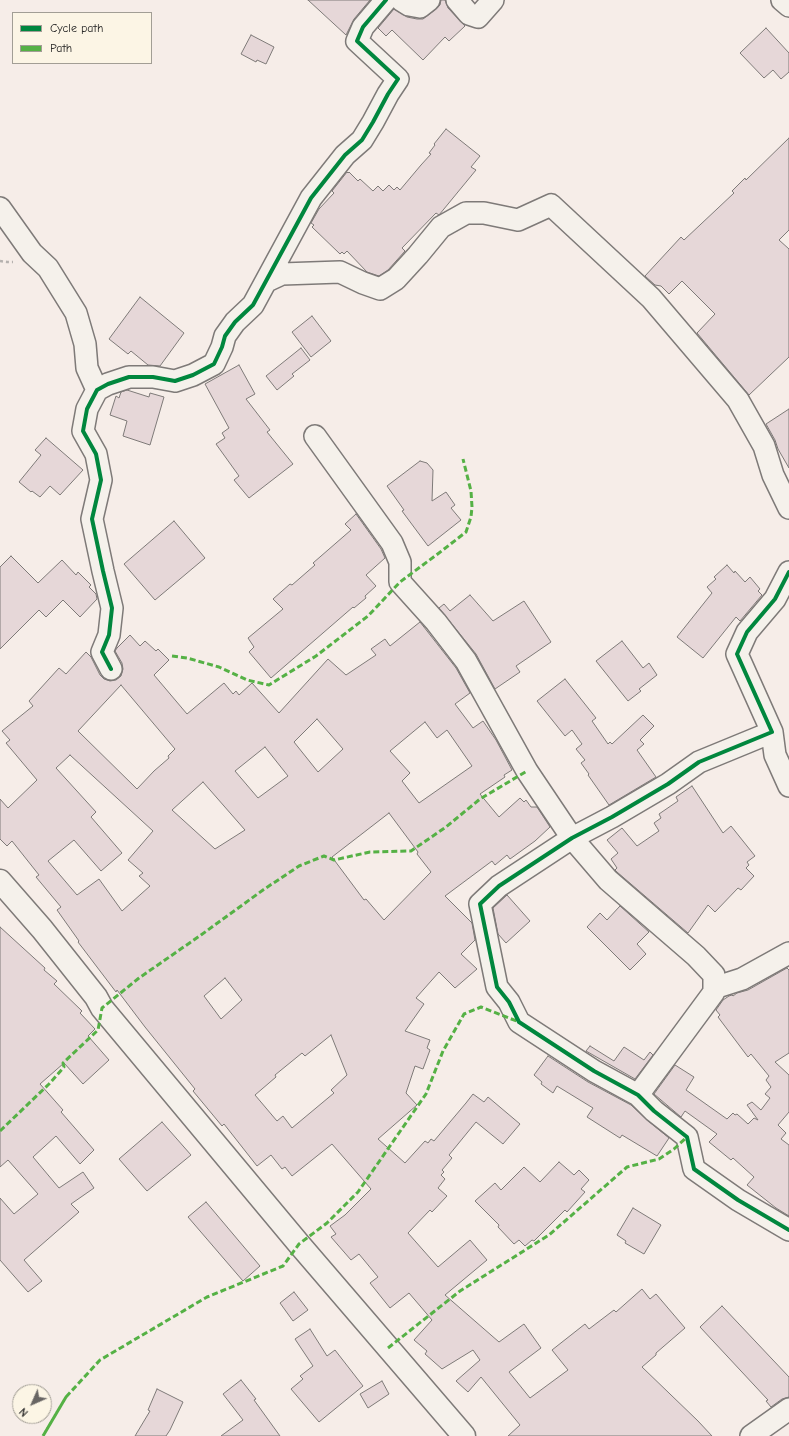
<!DOCTYPE html>
<html>
<head>
<meta charset="utf-8">
<style>
	body { margin:0 }
	#map { position:relative; width:789px; height:1436px; overflow:hidden; background:#f6ede8; font-family:"Comic Neue",sans-serif }
	canvas { display:block }
	.legend { position:absolute; left:12px; top:12px; width:140px; height:52px; box-sizing:border-box; background:#fcf5e5; border:1px solid #a29e95; margin:0; padding:5px 7px; list-style:none; font-size:12px; color:#1c1c1c }
	.legend li { display:flex; align-items:center; gap:8px; height:20px }
	.legend b { width:20px; border:1px solid #a29e95 }
	.north { position:absolute; left:12px; top:1384px; width:40px; height:40px; box-sizing:border-box; background:#fcf5e5; border:1px solid #a29e95; border-radius:50%; rotate:225deg; font-size:11px; font-weight:700; line-height:16px; text-align:center; color:#1c1c1c }
	.north::after { content:''; display:block; margin:auto; width:14px; height:18px; background:#686563; clip-path:polygon(50% 0,100% 100%,50% 72%,0 100%) }
</style>
</head>
<body>
<div id="map">
<canvas width="789" height="1436"></canvas>
<ul class="legend">
<li><b style="height:5px;background:#00873e"></b>Cycle path</li>
<li><b style="height:5px;background:#55b145"></b>Path</li>
</ul>
<div class="north">N</div>
</div>
<script>
const context = document.querySelector('canvas').getContext('2d');
context.lineJoin = 'round';
function fill(path, color) {
  context.fillStyle = color;
  context.fill(path, 'evenodd');
}
function shape(rows) {
  const path = new Path2D();
  for (const r of rows) {
    path.moveTo(r[0], r[1]);
    for (let i = 2; i < r.length; i += 2) path.lineTo(r[i], r[i + 1]);
  }
  return path;
}
function stroke(path, color, width, dash) {
  context.strokeStyle = color;
  context.lineWidth = width;
  context.lineCap = dash ? 'butt' : 'round';
  context.setLineDash(dash || []);
  context.stroke(path);
}
const building = shape([
	[308,0,370,0,354,19,346,35,308,0],
	[441,0,445,0,448,8,465,26,449,41,445,37,423,60,392,30,386,36,378,28,394,9,407,17,417,19,423,19,436,9,440,5,441,0],
	[766,28,789,53,789,72,781,79,773,70,764,78,740,53,766,28],
	[251,35,274,47,266,64,257,60,256,62,241,54,251,35],
	[446,129,480,156,471,167,476,170,439,215,436,213,402,248,405,251,388,270,379,276,367,272,347,251,344,254,342,252,340,254,312,227,314,225,311,223,319,209,334,193,332,191,347,172,348,173,349,172,358,181,360,179,373,191,378,186,383,191,389,185,394,190,397,187,400,190,421,165,431,154,429,153,435,145,434,144,446,129],
	[789,138,789,230,779,240,789,249,789,357,749,395,697,333,715,314,682,281,669,294,661,286,655,285,645,276,681,237,684,240,734,193,732,191,745,178,746,180,789,138],
	[140,297,184,333,160,366,148,365,131,351,128,354,109,339,140,297],
	[312,316,331,341,311,357,292,332,312,316],
	[301,348,310,360,292,374,294,376,277,390,266,376,301,348],
	[239,365,255,394,246,399,270,430,267,432,293,464,249,498,234,480,239,476,216,444,225,438,222,433,229,428,205,384,239,365],
	[127,390,149,397,150,393,164,397,150,445,123,436,127,421,110,415,116,396,119,398,121,392,127,390],
	[789,409,789,468,778,449,775,440,766,424,789,409],
	[46,438,83,470,60,495,50,486,40,497,32,491,31,492,19,482,41,455,35,450,46,438],
	[420,461,427,463,433,470,432,501,446,492,455,505,451,508,461,520,428,546,402,511,404,510,387,486,420,461],
	[356,514,381,549,385,558,366,575,376,586,365,596,366,598,354,608,353,607,271,678,249,652,254,647,248,638,283,609,273,599,290,584,292,585,315,565,313,563,351,530,345,524,356,514],
	[174,521,205,558,155,600,124,564,174,521],
	[11,556,38,583,62,560,76,575,78,572,91,585,89,587,96,594,97,599,80,617,63,600,46,617,39,610,0,649,0,567,11,556],
	[727,565,734,573,735,571,745,582,750,577,760,589,758,591,762,595,740,621,736,617,703,658,677,637,712,593,707,587,716,579,714,577,727,565],
	[470,595,493,621,524,601,551,642,516,666,520,672,495,689,476,654,439,608,444,604,450,611,470,595],
	[420,622,456,668,470,693,455,704,473,728,483,721,496,740,512,770,504,775,505,777,480,794,499,817,520,798,524,802,526,800,531,807,537,807,550,827,535,841,510,859,507,855,495,865,492,861,445,896,472,923,475,940,461,954,477,969,455,988,439,972,416,998,424,1004,405,1031,430,1040,427,1048,430,1050,423,1069,415,1066,406,1093,417,1105,378,1139,405,1163,425,1141,428,1143,431,1139,434,1141,466,1103,473,1094,484,1102,488,1097,520,1124,503,1144,476,1122,449,1155,452,1158,442,1170,444,1172,441,1175,445,1179,438,1188,447,1196,432,1212,430,1210,408,1233,438,1267,470,1240,487,1260,445,1295,499,1342,524,1324,541,1348,509,1372,530,1398,568,1370,552,1350,585,1324,589,1329,614,1310,616,1312,642,1289,650,1299,656,1294,685,1328,656,1353,656,1355,642,1367,698,1421,712,1436,508,1436,520,1425,481,1377,468,1392,456,1381,480,1360,473,1350,442,1369,425,1354,427,1351,414,1340,432,1320,409,1293,390,1308,370,1283,378,1277,359,1254,351,1260,331,1237,336,1234,330,1226,345,1215,371,1189,332,1144,292,1176,285,1167,282,1169,271,1155,257,1166,224,1124,222,1126,193,1091,195,1089,145,1027,117,990,116,992,78,942,79,941,57,910,61,907,36,877,39,875,12,841,7,846,0,839,0,799,8,808,37,780,6,743,10,740,2,731,33,706,29,701,59,668,66,674,86,652,91,657,100,675,104,679,110,681,116,680,121,676,123,669,122,663,115,651,117,648,130,635,140,646,145,641,156,651,158,649,169,660,154,675,187,714,224,683,233,694,236,691,239,695,252,683,279,713,328,659,346,675,376,655,371,649,385,639,390,646,420,622],
	[121,685,175,749,168,756,169,758,154,771,137,789,78,731,121,685],
	[317,719,343,749,318,772,294,742,317,719],
	[425,722,437,738,447,730,472,766,419,803,402,781,410,773,390,751,425,722],
	[265,747,288,776,258,798,235,771,265,747],
	[70,755,153,831,128,860,143,873,139,876,150,886,122,911,99,879,77,895,48,861,74,840,101,871,122,853,91,817,96,812,56,768,70,755],
	[203,782,245,830,215,849,172,810,203,782],
	[389,813,418,852,417,854,431,872,384,920,366,899,364,900,332,857,389,813],
	[225,978,242,1000,221,1019,204,996,225,978],
	[331,1035,347,1075,331,1090,334,1093,292,1128,283,1116,277,1121,255,1095,276,1077,275,1075,302,1053,305,1056,331,1035],
	[622,641,643,668,649,663,657,675,639,689,641,691,628,701,596,661,622,641],
	[565,679,596,718,592,721,608,744,610,742,612,744,643,715,654,726,640,740,644,744,637,750,656,777,609,805,588,775,589,774,581,763,585,760,576,749,582,744,572,730,565,736,537,701,565,679],
	[692,786,723,833,731,826,755,856,747,862,749,865,746,868,754,876,741,890,738,888,715,912,708,905,688,933,617,872,615,870,617,868,611,859,618,853,607,840,622,828,637,846,659,831,654,823,661,818,659,814,678,801,676,797,692,786],
	[507,895,530,921,506,943,498,934,493,908,507,895],
	[620,906,649,932,637,944,646,954,630,970,587,927,600,913,607,920,620,906],
	[0,927,45,968,44,970,57,981,54,984,82,1011,80,1013,95,1029,88,1036,109,1060,83,1084,64,1063,40,1084,63,1110,61,1112,94,1150,80,1164,56,1136,33,1157,59,1188,83,1172,94,1188,71,1204,79,1212,24,1260,42,1281,28,1292,0,1260,0,1198,14,1214,38,1194,8,1160,0,1167,0,927],
	[787,968,789,970,789,1053,775,1062,789,1075,789,1112,778,1125,786,1133,781,1139,789,1145,789,1216,776,1208,747,1185,754,1177,733,1158,731,1160,709,1142,717,1134,685,1111,681,1117,654,1094,675,1065,694,1077,686,1090,727,1119,733,1113,735,1115,737,1114,748,1124,754,1118,758,1120,747,1105,752,1102,761,1110,770,1098,765,1094,771,1087,766,1080,769,1076,751,1054,748,1057,718,1017,720,1015,716,1010,723,1000,729,996,732,995,733,996,737,993,748,990,787,968],
	[590,1046,614,1061,624,1047,644,1060,650,1052,653,1055,635,1079,586,1051,590,1046],
	[548,1056,588,1082,631,1105,647,1120,669,1138,657,1156,622,1135,620,1138,587,1117,593,1108,557,1086,553,1093,541,1084,542,1082,534,1075,548,1056],
	[162,1122,191,1155,147,1191,119,1159,162,1122],
	[559,1162,574,1175,579,1170,589,1180,581,1189,585,1192,567,1212,565,1210,534,1241,532,1240,525,1246,519,1240,514,1244,498,1227,499,1225,475,1201,495,1183,501,1190,524,1167,540,1182,559,1162],
	[206,1202,260,1266,243,1281,188,1217,206,1202],
	[633,1208,661,1225,644,1254,625,1243,626,1241,617,1235,633,1208],
	[294,1292,308,1310,293,1321,280,1303,294,1292],
	[722,1306,789,1377,789,1397,782,1399,771,1407,766,1401,768,1400,700,1327,722,1306],
	[310,1329,327,1356,335,1350,363,1386,319,1422,291,1389,303,1379,300,1376,313,1366,295,1339,310,1329],
	[241,1380,256,1399,254,1400,280,1436,221,1436,243,1420,223,1394,241,1380],
	[382,1381,389,1394,368,1408,360,1394,382,1381],
	[157,1389,183,1402,170,1430,166,1436,135,1436,150,1411,148,1410,157,1389]
]);
const path = shape([
	[0,261,7,262,13,262]
]);
const street = shape([
	[401,0,409,5,420,7,429,0],
	[457,0,469,14,478,17,493,0],
	[782,0,789,6],
	[0,208,32,253,48,268,76,313,85,344,87,368,97,390],
	[267,281,282,274,340,272,363,283,380,289,396,279,418,255,441,227,466,213,484,213,518,220,551,205,651,298,738,400,764,446,773,475,789,508],
	[315,436,392,543,400,562,400,582,436,622,466,661,527,771,572,838,608,880,696,956,714,975,714,992,638,1095],
	[789,572,775,599,747,632,737,654,772,732,699,762,668,784,612,817,572,838,499,886,480,904,497,987,509,1002,519,1022,594,1071,638,1095,654,1111,687,1137,694,1169,738,1200,789,1230],
	[111,669,102,652,109,635,112,608,103,571,92,519,101,480,96,454,83,431,87,409,97,390,108,384,129,377,153,377,175,381,193,375,214,364,222,347,225,336,235,322,253,305,311,198,345,155,362,140,373,122,388,94,398,79,357,41,363,27,386,0],
	[772,732,775,755,789,786],
	[714,988,742,979,789,953],
	[751,1436,789,1409]
]);
const secondary = shape([
	[0,881,42,929,96,997,102,1008,299,1244,464,1436]
]);
const quiet = shape([
	[172,656,187,658,219,667,247,680,269,685,316,656,368,616,400,582,439,553,466,532,471,517,472,507,471,491,463,459],
	[0,1131,49,1084,64,1067,63,1063,98,1030,102,1008,139,978,201,935,263,890,299,866,324,856,334,860,370,852,411,851,446,827,480,799,527,771],
	[388,1348,460,1291,549,1235,627,1167,659,1159,674,1149,687,1137],
	[66,1397,100,1360,207,1297,283,1266,299,1244,327,1223,358,1192,426,1094,443,1051,464,1014,481,1007,519,1022],
	[43,1436,66,1397,43,1436]
]);
const cycleway = shape([
	[789,572,775,599,747,632,737,654,772,732,699,762,668,784,612,817,572,838,499,886,480,904,497,987,509,1002,519,1022,594,1071,638,1095,654,1111,687,1137,694,1169,738,1200,789,1230],
	[111,669,102,652,109,635,112,608,103,571,92,519,101,480,96,454,83,431,87,409,97,390,108,384,129,377,153,377,175,381,193,375,214,364,222,347,225,336,235,322,253,305,311,198,345,155,362,140,373,122,388,94,398,79,357,41,363,27,386,0]
]);
fill(building, '#e6d7d8');
stroke(building, '#7e7a78', 1);
stroke(street, '#7e7a78', 24);
stroke(secondary, '#7e7a78', 25);
stroke(path, '#b6b2af', 2.5, [3, 3]);
stroke(street, '#f5f1eb', 21);
stroke(secondary, '#f5f1eb', 22);
stroke(quiet, '#55b145', 3, [6, 3]);
stroke(cycleway, '#00873e', 4);
</script>
</body>
</html>
